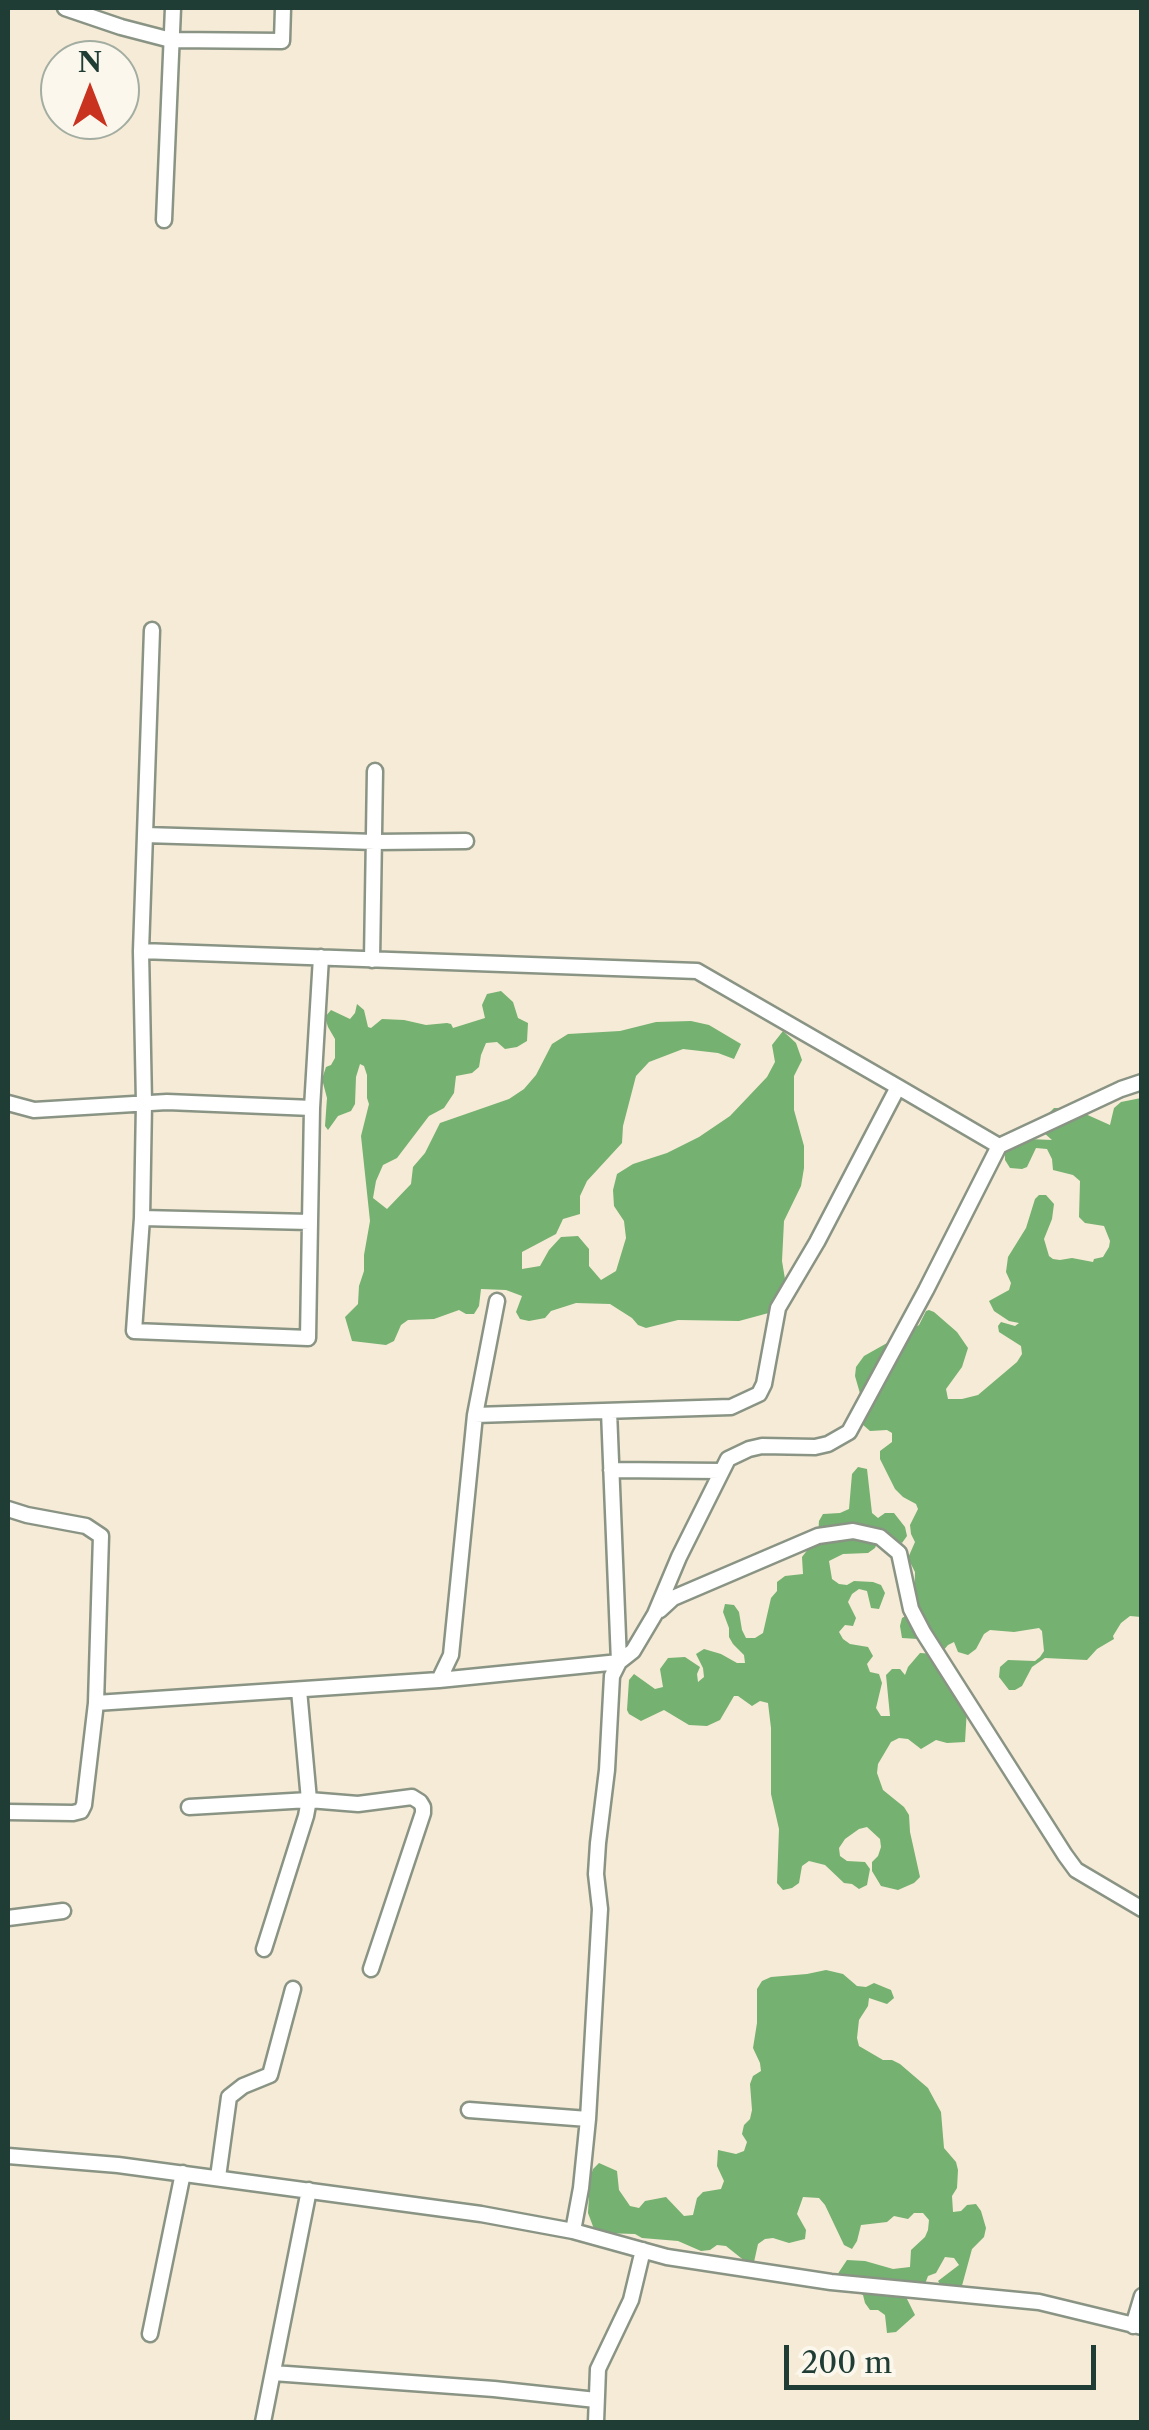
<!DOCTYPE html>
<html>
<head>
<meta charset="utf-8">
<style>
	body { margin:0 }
	#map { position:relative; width:1149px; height:2430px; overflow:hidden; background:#f6ebd6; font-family:"Libre Caslon Text",serif }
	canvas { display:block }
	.frame { position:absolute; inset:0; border:10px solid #1f3d34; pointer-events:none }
	.north { position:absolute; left:40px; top:40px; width:100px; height:100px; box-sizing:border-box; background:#fbf7ec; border:2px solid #a3ada2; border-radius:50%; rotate:0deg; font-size:28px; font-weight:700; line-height:40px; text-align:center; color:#1f3d34 }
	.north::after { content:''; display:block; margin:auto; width:35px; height:45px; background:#c8321e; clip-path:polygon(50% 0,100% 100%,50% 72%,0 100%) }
	.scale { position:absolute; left:784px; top:2345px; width:312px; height:45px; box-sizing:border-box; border:5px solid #1f3d34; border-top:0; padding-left:12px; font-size:30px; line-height:35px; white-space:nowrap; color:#1f3d34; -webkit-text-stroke:8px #fbf7ec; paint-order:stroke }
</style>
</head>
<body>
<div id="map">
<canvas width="1149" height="2430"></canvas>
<div class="frame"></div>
<div class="north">N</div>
<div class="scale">200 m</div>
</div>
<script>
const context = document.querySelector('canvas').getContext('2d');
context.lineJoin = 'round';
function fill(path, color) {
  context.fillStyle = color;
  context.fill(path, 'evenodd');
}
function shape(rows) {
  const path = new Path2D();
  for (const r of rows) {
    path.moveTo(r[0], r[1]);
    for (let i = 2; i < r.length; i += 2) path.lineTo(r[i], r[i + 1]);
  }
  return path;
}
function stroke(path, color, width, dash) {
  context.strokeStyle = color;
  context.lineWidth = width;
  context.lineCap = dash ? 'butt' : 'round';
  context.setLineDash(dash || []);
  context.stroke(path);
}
const forest = shape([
	[501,991,513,1002,518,1018,528,1023,527,1041,517,1047,505,1049,497,1042,486,1043,481,1055,479,1067,472,1073,456,1076,454,1093,444,1108,429,1116,397,1158,383,1165,376,1181,373,1198,387,1209,411,1184,413,1167,425,1153,440,1123,509,1099,524,1089,536,1075,552,1044,568,1034,620,1031,656,1022,691,1021,709,1025,741,1044,734,1059,718,1053,683,1049,649,1062,636,1076,623,1126,622,1143,587,1181,580,1196,580,1214,563,1219,556,1234,522,1252,522,1269,540,1266,549,1250,561,1237,578,1236,589,1249,589,1266,601,1280,616,1271,626,1238,624,1221,614,1206,613,1190,617,1174,633,1164,667,1153,699,1137,730,1116,767,1077,775,1062,772,1045,783,1031,796,1043,802,1060,794,1076,794,1110,804,1146,804,1168,801,1186,784,1221,782,1261,788,1297,776,1311,739,1321,678,1320,646,1328,638,1325,632,1318,610,1304,576,1303,551,1311,545,1318,529,1321,520,1319,516,1312,522,1296,506,1290,481,1289,479,1306,474,1314,466,1314,459,1310,434,1319,408,1320,401,1325,394,1341,386,1345,352,1341,345,1317,358,1304,359,1286,364,1271,364,1255,370,1221,361,1136,369,1104,367,1098,367,1075,364,1066,360,1064,356,1077,355,1104,351,1111,338,1116,328,1130,325,1126,327,1098,322,1079,326,1067,331,1065,335,1058,335,1039,328,1027,325,1017,331,1010,350,1019,355,1013,357,1004,364,1010,368,1027,371,1028,382,1019,404,1020,426,1025,447,1023,451,1024,453,1028,485,1018,482,1005,487,994],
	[1141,1098,1141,1617,1130,1616,1121,1623,1113,1636,1114,1639,1097,1649,1087,1660,1045,1658,1032,1667,1022,1686,1015,1690,1009,1690,999,1677,1000,1667,1008,1660,1035,1661,1040,1657,1044,1651,1042,1631,1039,1628,1014,1632,990,1630,984,1634,976,1649,968,1655,958,1652,954,1642,948,1645,942,1652,918,1639,902,1638,900,1626,902,1618,914,1611,915,1572,908,1558,915,1542,911,1534,910,1525,918,1509,916,1504,903,1497,895,1489,880,1459,880,1451,892,1442,892,1433,887,1430,870,1431,862,1424,863,1404,855,1376,856,1367,864,1356,919,1325,926,1311,929,1310,934,1312,957,1332,968,1348,962,1367,946,1389,948,1399,962,1399,978,1395,1017,1362,1022,1354,1021,1346,999,1332,998,1326,1001,1322,1015,1326,1019,1323,1009,1321,994,1311,989,1301,1009,1290,1011,1283,1006,1272,1008,1257,1026,1228,1035,1199,1039,1195,1046,1195,1054,1204,1052,1219,1044,1239,1049,1256,1053,1259,1060,1260,1072,1258,1093,1262,1094,1259,1103,1257,1109,1247,1110,1241,1104,1226,1085,1223,1079,1217,1080,1181,1073,1175,1053,1170,1052,1159,1047,1149,1036,1148,1027,1167,1022,1169,1010,1168,1005,1160,1005,1153,1029,1139,1052,1140,1043,1132,1042,1120,1054,1108,1072,1108,1110,1125,1114,1108,1121,1102],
	[858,1467,867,1469,872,1513,878,1518,885,1513,894,1513,905,1527,907,1536,902,1543,888,1535,880,1537,875,1548,868,1553,843,1554,829,1561,832,1579,839,1584,847,1585,854,1581,873,1582,881,1585,885,1593,879,1609,871,1608,867,1591,859,1589,852,1594,848,1602,856,1618,853,1626,845,1625,839,1632,843,1639,850,1644,868,1647,873,1656,867,1664,870,1672,879,1674,882,1683,876,1708,881,1716,890,1716,886,1675,892,1669,900,1669,905,1675,908,1667,920,1653,935,1654,967,1708,965,1742,947,1743,936,1740,921,1749,908,1739,899,1738,891,1742,878,1764,877,1773,883,1790,904,1807,909,1815,910,1832,920,1877,914,1883,898,1890,881,1886,872,1871,872,1862,878,1856,881,1847,880,1839,867,1827,859,1829,845,1839,839,1848,840,1856,847,1861,865,1862,870,1869,867,1885,859,1889,852,1884,844,1883,825,1865,809,1861,802,1866,799,1883,792,1888,783,1890,777,1883,779,1829,771,1794,771,1728,768,1703,760,1701,752,1706,738,1696,734,1696,720,1720,707,1726,689,1725,664,1710,641,1721,629,1714,627,1710,629,1680,634,1674,655,1689,663,1687,660,1669,668,1658,685,1657,700,1667,697,1674,698,1682,704,1677,703,1668,696,1654,704,1649,721,1654,737,1663,745,1663,744,1655,733,1644,729,1637,729,1628,723,1612,725,1604,734,1605,739,1612,742,1630,746,1638,755,1638,763,1633,771,1598,777,1591,777,1582,785,1576,803,1574,802,1557,818,1536,819,1521,823,1514,840,1513,849,1509,852,1474],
	[826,1970,843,1974,857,1986,866,1987,874,1983,891,1990,894,1998,887,2004,869,1998,868,2006,859,2020,857,2038,859,2046,883,2060,892,2060,900,2064,928,2088,941,2112,944,2148,956,2162,958,2170,957,2188,952,2196,953,2212,961,2211,967,2205,976,2204,981,2211,986,2228,984,2237,972,2249,960,2293,943,2288,938,2281,959,2265,954,2258,945,2257,936,2273,928,2276,925,2284,909,2291,907,2299,915,2315,896,2332,887,2333,885,2315,878,2310,870,2310,865,2303,863,2295,840,2283,837,2275,847,2260,865,2261,893,2269,910,2267,911,2250,925,2237,928,2230,929,2220,923,2213,914,2213,908,2219,894,2216,887,2222,861,2225,857,2241,852,2249,844,2245,825,2205,819,2198,803,2197,797,2214,806,2230,805,2239,789,2243,773,2238,765,2239,758,2244,754,2262,746,2262,726,2246,717,2245,710,2250,701,2251,678,2241,642,2238,635,2234,602,2233,594,2229,588,2213,590,2178,593,2169,599,2163,617,2171,619,2190,630,2206,639,2208,645,2201,666,2197,684,2216,693,2215,697,2198,703,2192,721,2189,724,2181,717,2166,718,2150,736,2154,744,2151,747,2142,742,2134,744,2125,750,2119,752,2110,750,2084,753,2076,761,2071,760,2063,753,2048,757,2023,757,1989,762,1981,771,1977,807,1974]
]);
const minor = shape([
	[65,8,121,27,171,40,282,41,283,8],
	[164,220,173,8],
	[145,835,375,842,466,841],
	[141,951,697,971,898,1087,817,1242,778,1308,764,1384,759,1394,731,1407,475,1415],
	[372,960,375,771],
	[898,1087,999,1146],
	[8,1103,34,1110,167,1102,312,1108],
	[142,1218,144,1103,141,951,152,630],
	[310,1222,142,1218,134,1331,308,1338,310,1222,312,1108,321,957],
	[611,1470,721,1471],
	[8,1509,27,1515,86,1526,101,1536,96,1703],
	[660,1610,673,1598,818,1536,853,1531,880,1537,899,1553,911,1609,923,1632,1065,1855,1076,1870,1142,1909],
	[439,1680,451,1655,475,1415,497,1301],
	[189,1807,309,1800,358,1804,412,1797,420,1802,423,1807,423,1813,371,1969],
	[8,1812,73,1813,81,1811,84,1805,96,1703,439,1680,619,1662,633,1651,655,1614,679,1557,728,1459,749,1449,762,1446,815,1447,828,1444,849,1432,926,1290,999,1146,1121,1089,1142,1082],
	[8,1918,63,1911],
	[264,1949,306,1816,309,1800,299,1690],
	[469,2110,588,2119],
	[8,2156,118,2165,481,2214,573,2231,667,2257,831,2282,1039,2302,1142,2327],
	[218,2177,229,2097,243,2086,270,2075,293,1989],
	[573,2231,581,2188,588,2119,600,1909,596,1874,598,1843,607,1770,612,1676,619,1662,609,1411],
	[1133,2326,1142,2296],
	[150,2334,183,2173],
	[273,2373,494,2389,596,2400],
	[263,2422,309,2190],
	[596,2422,598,2369,631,2300,643,2250]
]);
fill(forest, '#75b170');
stroke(minor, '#8a9485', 19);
stroke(minor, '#fff', 14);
</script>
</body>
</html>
